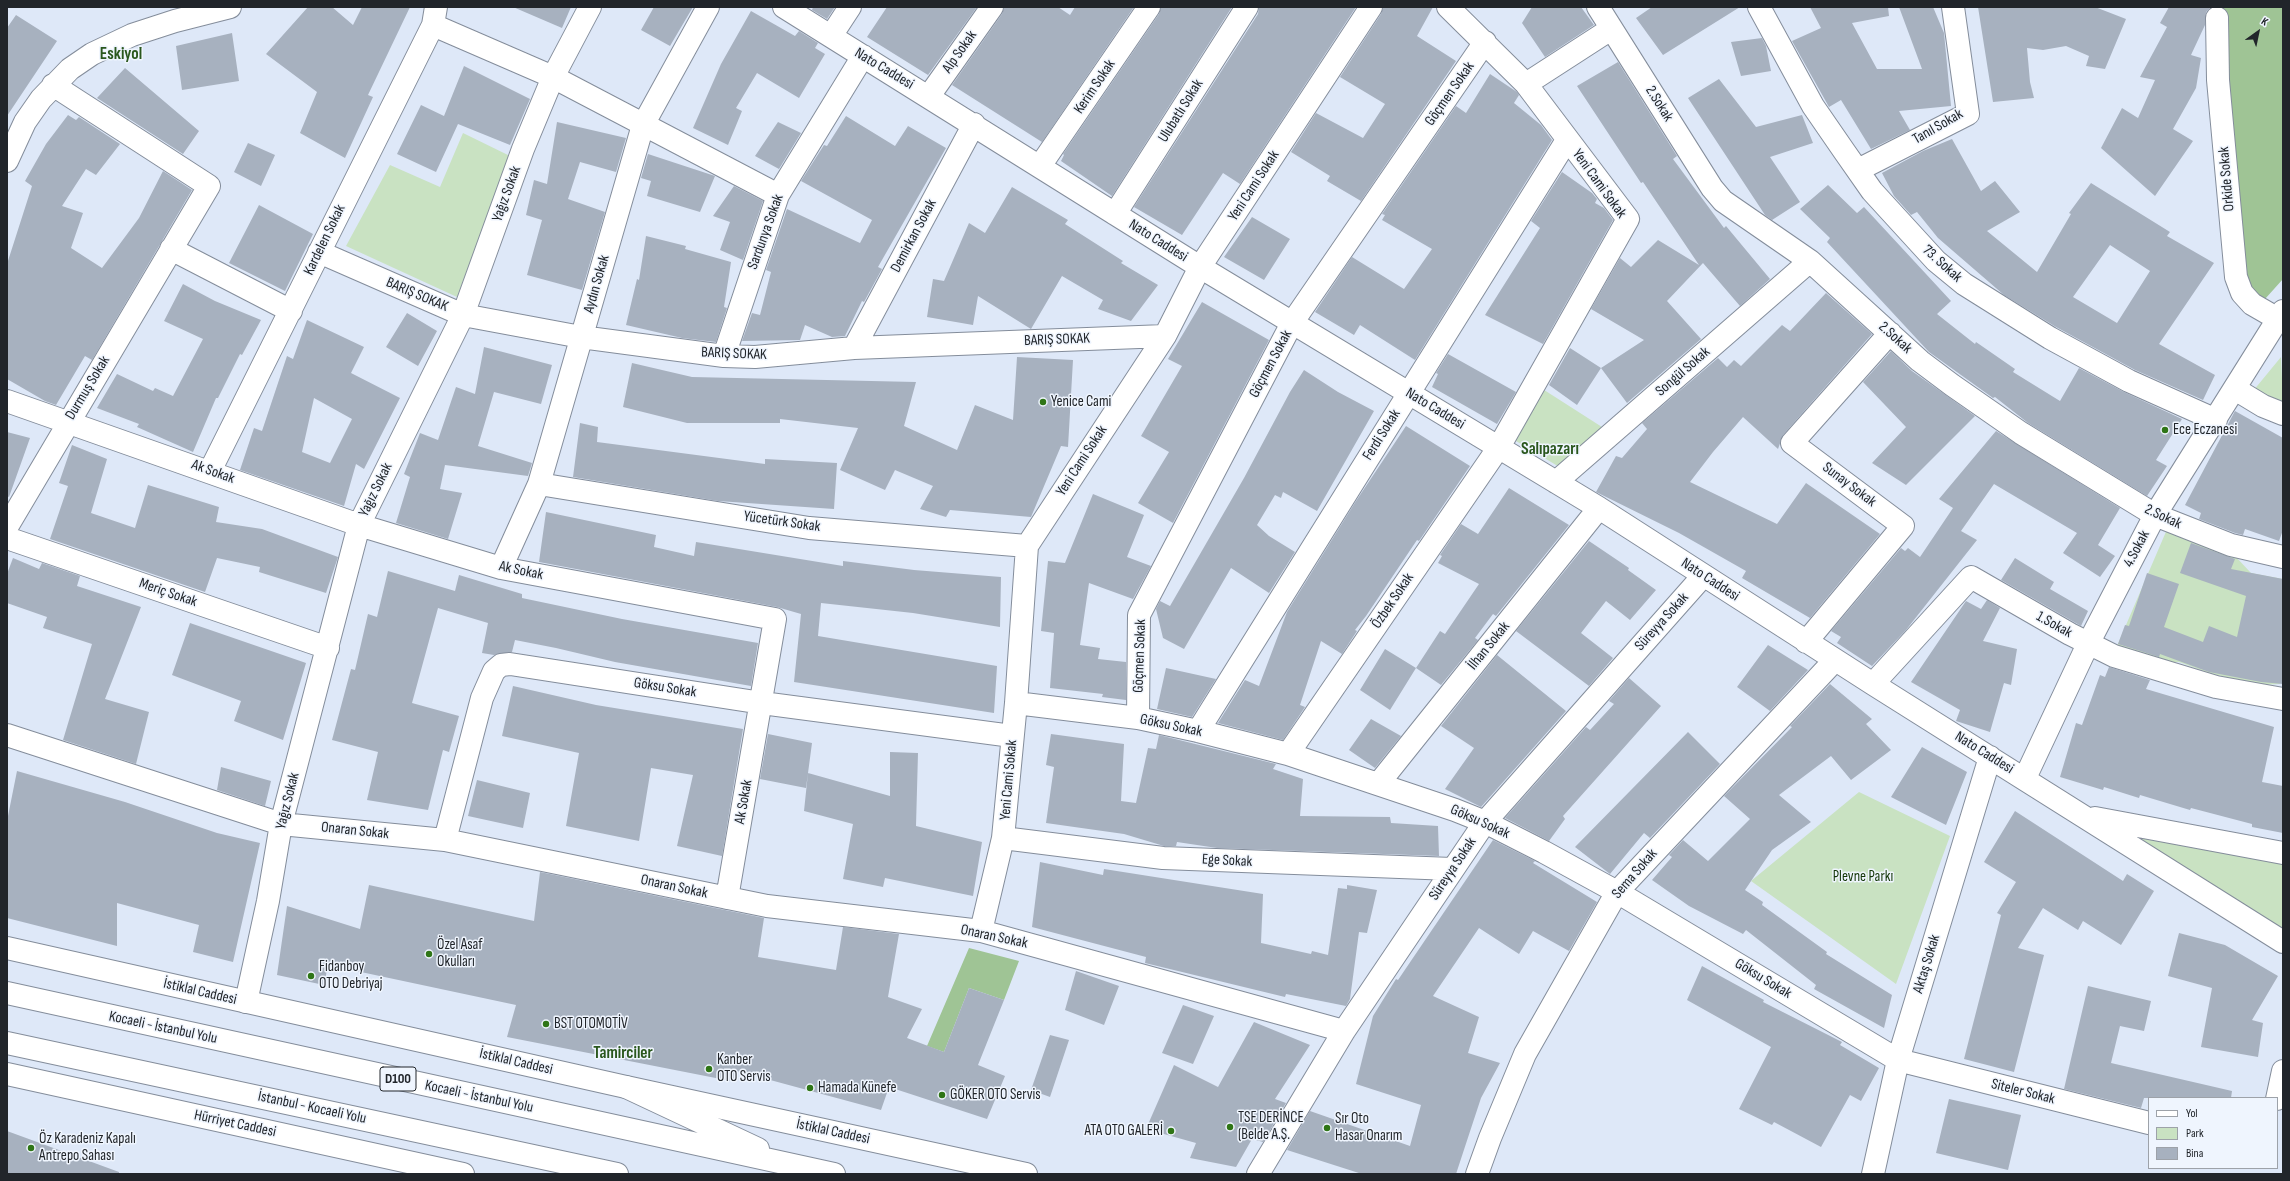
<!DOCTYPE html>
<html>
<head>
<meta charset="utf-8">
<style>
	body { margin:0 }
	#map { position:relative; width:2290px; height:1181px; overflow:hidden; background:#dee8f8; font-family:"Sofia Sans Condensed",sans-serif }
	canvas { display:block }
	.frame { position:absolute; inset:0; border:8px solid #21252a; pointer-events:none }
	.legend { position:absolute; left:2148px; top:1097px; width:130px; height:72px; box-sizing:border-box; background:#eff5fe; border:1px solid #9da2a9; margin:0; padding:5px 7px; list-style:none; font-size:12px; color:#21252a }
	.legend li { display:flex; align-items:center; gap:8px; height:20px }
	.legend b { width:20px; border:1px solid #9da2a9 }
	.north { position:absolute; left:2238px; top:12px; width:40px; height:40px; -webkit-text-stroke:3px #eff5fe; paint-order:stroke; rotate:33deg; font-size:11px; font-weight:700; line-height:16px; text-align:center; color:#21252a }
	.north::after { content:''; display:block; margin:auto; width:14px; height:18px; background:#21252a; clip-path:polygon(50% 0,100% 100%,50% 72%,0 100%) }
</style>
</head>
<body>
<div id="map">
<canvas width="2290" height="1181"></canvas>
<div class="frame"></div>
<ul class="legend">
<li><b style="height:5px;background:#fff"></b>Yol</li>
<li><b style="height:11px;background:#c9e2c2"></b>Park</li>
<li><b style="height:11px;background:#a7b1bf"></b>Bina</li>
</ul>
<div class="north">K</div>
</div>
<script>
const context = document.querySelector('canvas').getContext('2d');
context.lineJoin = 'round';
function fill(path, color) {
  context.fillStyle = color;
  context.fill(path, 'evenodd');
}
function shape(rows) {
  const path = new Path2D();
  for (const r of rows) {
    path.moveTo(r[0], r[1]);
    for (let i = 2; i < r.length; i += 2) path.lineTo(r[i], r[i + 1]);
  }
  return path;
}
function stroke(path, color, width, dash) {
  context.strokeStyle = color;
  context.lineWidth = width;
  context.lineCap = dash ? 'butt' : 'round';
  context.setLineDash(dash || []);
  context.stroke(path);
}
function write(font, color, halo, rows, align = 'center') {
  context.font = font + ' "Sofia Sans Condensed",sans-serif';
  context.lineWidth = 3;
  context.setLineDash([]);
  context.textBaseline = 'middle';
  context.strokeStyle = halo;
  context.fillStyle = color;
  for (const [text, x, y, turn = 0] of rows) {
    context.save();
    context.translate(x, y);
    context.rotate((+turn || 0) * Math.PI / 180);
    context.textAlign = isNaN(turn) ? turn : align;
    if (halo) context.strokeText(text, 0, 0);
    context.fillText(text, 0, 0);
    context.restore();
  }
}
const green = shape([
	[463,133,510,156,457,297,346,246,390,165,440,187],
	[2281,357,2283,399,2283,408,2253,391],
	[1541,388,1602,427,1561,468,1511,438],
	[2168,527,2236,557,2251,573,2283,579,2280,684,2260,685,2209,673,2179,662,2157,662,2117,646],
	[1859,792,1950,836,1896,984,1751,881],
	[2084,816,2283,853,2283,942]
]);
const forest = shape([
	[2221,7,2283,7,2283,279,2265,299,2247,295,2219,19],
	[969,948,1019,961,1004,1000,969,988,944,1052,927,1046]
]);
const building = shape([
	[308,7,332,7,353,25,362,7,410,7,368,95,373,97,345,158,300,133,317,92,266,54],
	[513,7,571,7,562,28],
	[654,7,693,7,670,46,641,30],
	[813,7,835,7,827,19,812,10],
	[887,7,977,7,928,75,867,37],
	[1004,7,1058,7,1070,15,1075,7,1134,7,1042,142,952,85,1002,14],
	[1161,7,1232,7,1112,196,1061,161,1064,155,1063,154,1159,14],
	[1259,7,1356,7,1240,184,1223,173,1182,235,1134,207,1258,14],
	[1383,7,1433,7,1417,36,1456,61,1361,201,1327,181,1330,176,1291,152,1316,113,1363,138,1385,104,1340,77,1381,14],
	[1532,7,1581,7,1594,25,1545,57,1522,23],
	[1652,7,1740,7,1663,55,1636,18],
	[1810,7,1888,7,1889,16,1852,23,1877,69,1922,69,1899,7,1933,7,1944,33,1951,106,1899,111,1910,130,1871,149,1841,100,1829,107,1792,41,1821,28],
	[1978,7,2095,7,2126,19,2105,69,2086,66,2089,56,2066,46,2043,50,2027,48,2030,82,2034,98,1993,102],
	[2169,7,2211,7,2206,12,2205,25,2191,55,2201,58,2196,88,2173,129,2193,141,2155,196,2101,148,2122,108,2138,118,2155,80,2140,77,2167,27,2160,23],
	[751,11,795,36,799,31,818,43,815,48,825,54,799,98,757,73,736,108,742,111,728,145,693,128,721,64],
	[16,15,57,41,7,116,7,28],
	[232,33,239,81,182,90,176,46],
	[1762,38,1766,46,1771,71,1741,76,1731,42],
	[1618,62,1677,156,1673,159,1724,228,1726,226,1770,279,1740,306,1703,263,1667,301,1701,339,1627,403,1601,368,1644,340,1591,309,1620,258,1631,267,1658,240,1699,265,1643,182,1641,183,1577,86],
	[464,66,530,99,510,145,458,124,436,172,397,154,421,105,444,116],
	[125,68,199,131,183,154,97,98],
	[1490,74,1517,92,1519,95,1514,103,1541,125,1552,140,1415,360,1360,325,1354,335,1315,312,1352,257,1404,289,1432,249,1382,220,1385,215,1382,214,1456,106,1466,113],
	[1719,79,1756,127,1802,115,1813,143,1770,157,1800,202,1772,220,1765,215,1688,98],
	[68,115,76,120,79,117,120,144,96,175,86,169,62,206,83,213,71,248,102,268,139,218,163,171,192,190,92,360,85,356,56,405,45,401,7,379,7,264,32,186,25,181,46,144],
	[846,116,895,146,908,126,946,148,878,267,882,269,864,302,862,301,845,336,832,337,805,325,800,340,742,341,752,313,760,315,771,272,766,270,787,209,860,243,872,220,801,181,824,145,827,146],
	[557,122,626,138,616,172,580,162,568,199,605,212,582,290,527,275,542,220,526,215,534,180,547,184],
	[778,122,801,133,779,169,755,156],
	[1952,139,1981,191,1995,181,2020,212,1987,231,2037,272,2071,214,2069,213,2091,183,2170,232,2167,236,2214,263,2159,344,2215,375,2203,400,2135,370,2056,327,2004,295,1938,238,1917,212,1911,215,1894,196,1882,173,1923,151],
	[2110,245,2150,271,2117,323,2073,297],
	[248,143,275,155,261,186,234,172],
	[648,154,715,176,700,212,647,196,651,181,641,178],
	[1562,172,1592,193,1597,199,1595,203,1604,208,1613,220,1543,344,1485,315,1540,228,1531,221],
	[1828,185,1857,213,1864,207,1951,301,1937,314,1975,344,1976,342,2015,369,2013,372,2060,401,2079,368,2124,392,2182,419,2156,460,2167,466,2147,496,2028,423,1995,397,1993,398,1929,352,1827,242,1830,238,1800,209],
	[734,186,763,201,743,260,720,250,730,222,713,216],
	[1012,187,1068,220,1065,224,1123,261,1121,263,1158,285,1131,321,1098,309,1103,300,1062,276,1031,329,978,296,973,325,927,317,933,279,944,281,969,223,985,233],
	[259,205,313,234,285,291,229,263],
	[1252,217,1290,239,1264,280,1224,257],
	[646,236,686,246,685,249,731,262,724,307,727,308,716,342,682,338,626,325,637,279,639,280],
	[183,284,215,301,261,320,242,355,240,354,218,398,216,398,193,452,137,427,139,424,97,408,117,374,153,391,155,388,173,396,203,339,164,321],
	[1826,293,1872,334,1783,435,1778,449,1743,417,1713,452,1690,482,1777,524,1806,483,1880,534,1810,618,1742,578,1746,571,1679,533,1596,492,1616,456,1622,458,1647,429,1642,423,1718,358,1727,367,1734,360,1741,366,1782,325,1790,331],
	[1202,302,1269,340,1173,523,1138,503,1169,452,1141,436,1182,366,1168,359],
	[407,313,437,331,418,366,386,347],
	[307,320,364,347,351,373,400,398,364,469,356,464,344,506,240,470,254,428,262,431,287,356,293,359],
	[314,398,352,419,330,463,302,452],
	[484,347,552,365,541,404,494,392,478,446,532,463,528,476,445,465,440,489,462,493,448,539,396,523,410,477,404,474,420,433,438,440,456,387,475,394],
	[1570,348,1601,368,1577,405,1549,385],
	[1891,351,1912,371,1975,416,1906,485,1872,463,1906,427,1863,382],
	[1448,354,1516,392,1497,424,1432,387,1438,374,1436,373],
	[1017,357,1073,360,1068,447,1061,446,1031,517,950,510,946,517,920,509,933,486,895,470,885,490,840,470,858,428,780,419,780,423,687,423,623,407,632,363,692,377,916,382,904,426,957,450,975,405,1013,420],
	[1304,370,1338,392,1374,411,1317,511,1283,492,1281,498,1275,495,1257,525,1269,536,1295,552,1269,593,1231,568,1184,649,1163,638,1156,609,1160,601,1170,606,1244,478,1290,392],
	[2235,411,2283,438,2283,530,2279,541,2245,529,2243,535,2235,533,2199,519,2201,513,2185,505],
	[580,423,598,427,597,442,765,464,765,459,837,463,834,509,718,501,573,477],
	[1406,426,1470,466,1419,541,1417,540,1366,616,1355,630,1357,631,1342,654,1321,641,1300,705,1305,707,1283,740,1218,723,1245,680,1259,686,1287,612,1356,501],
	[1996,431,2120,508,2098,545,2115,556,2100,577,2063,553,2077,533,1994,484,1961,531,1977,540,1906,630,1872,666,1837,643,1841,637,1831,631,1901,548,1905,551,1908,548,1920,557,1953,508,1939,499],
	[7,432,30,438,9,497,7,496],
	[72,445,107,459,91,513,135,528,148,485,219,507,216,522,262,529,338,557,326,593,259,572,260,567,217,558,205,592,50,539,68,486,59,483],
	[1509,488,1569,525,1496,616,1493,614,1475,638,1478,640,1441,685,1416,668,1440,631,1445,634,1479,584,1438,563,1442,556,1440,555,1461,524,1478,534],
	[1093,494,1144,515,1127,557,1151,566,1133,599,1089,583,1080,645,1100,648,1098,659,1126,662,1126,700,1102,697,1103,694,1050,688,1054,633,1041,631,1048,561,1065,563],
	[546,512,656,535,654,547,694,556,696,542,843,566,843,561,914,570,1001,577,1000,627,913,613,821,603,818,636,997,666,994,713,794,682,801,614,777,607,539,562],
	[1589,541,1629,568,1628,570,1656,590,1630,620,1606,601,1581,633,1613,658,1589,686,1516,631],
	[2191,543,2235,559,2231,569,2283,579,2283,684,2261,682,2209,672,2160,654,2159,657,2118,644,2125,625,2129,626,2147,573,2179,584,2164,627,2203,642,2209,626,2237,637,2246,596,2180,573],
	[13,558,39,569,42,563,80,576,77,586,141,607,105,699,149,712,136,764,63,740,92,644,43,628,47,617,7,603,7,574],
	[2015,558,2054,582,2050,589,2088,611,2081,626,2001,580],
	[388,571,455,591,459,575,522,594,522,598,622,619,758,643,751,686,615,662,556,648,515,640,512,652,494,655,482,653,488,623,438,608,412,703,459,716,449,752,443,750,428,810,367,800,378,752,332,740,351,669,355,670,368,614,377,617],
	[1987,600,2000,608,1983,641,2017,649,2011,685,2004,683,1990,732,1956,721,1960,710,1911,682,1966,601,1981,609],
	[190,623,306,663,283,740,234,721,241,701,172,675],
	[1768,645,1808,670,1770,711,1737,687],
	[1385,649,1416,668,1390,710,1360,690],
	[1497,655,1566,711,1481,807,1445,789,1474,748,1441,726],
	[2109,667,2150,680,2146,689,2274,727,2262,782,2283,786,2283,833,2252,827,2252,824,2191,808,2190,810,2140,795,2139,798,2104,787,2103,790,2060,777,2076,723,2082,725,2100,675,2105,677],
	[1166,668,1216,679,1192,717,1157,709],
	[1629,678,1661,706,1563,816,1565,819,1549,841,1505,818,1586,727,1590,730,1614,704,1609,701],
	[1830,684,1872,719,1866,724,1891,750,1851,780,1831,756,1779,795,1811,822,1772,850,1745,890,1763,902,1762,905,1827,952,1826,954,1892,995,1884,1028,1814,989,1816,985,1746,930,1743,934,1689,906,1652,880,1672,857,1669,855,1683,840,1708,861,1750,819,1724,796,1792,727,1790,726],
	[513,686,596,705,743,729,722,856,677,846,693,775,651,768,639,841,566,826,579,753,502,736],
	[1371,719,1401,736,1375,768,1349,750],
	[1688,732,1720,764,1650,838,1644,833,1610,874,1575,847],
	[768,734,812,743,806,788,760,779],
	[1051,734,1124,744,1121,801,1136,803,1148,748,1156,749,1159,735,1276,764,1273,769,1303,779,1300,816,1390,817,1391,823,1438,826,1439,856,1217,848,1177,842,1176,846,1164,846,1124,834,1046,823,1054,767,1046,765],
	[1922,747,1967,772,1946,825,1891,797],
	[890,752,918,753,916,826,982,842,973,896,885,878,883,887,843,879,853,824,804,811,808,773,890,796],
	[221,767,271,781,265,806,217,790],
	[17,771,125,802,217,833,260,843,233,962,193,952,199,925,117,903,117,946,7,918,7,821],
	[477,780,530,793,523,828,468,816],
	[2015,811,2123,881,2127,874,2154,891,2121,945,2083,921,2078,930,2043,908,2018,948,2044,955,2014,1072,1964,1059,2001,915,1997,913,2016,882,1984,862],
	[1493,840,1535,861,1533,863,1597,902,1569,951,1533,931,1519,954,1479,928,1433,996,1479,1017,1468,1053,1500,1063,1481,1098,1456,1174,1362,1174,1287,1150,1310,1111,1410,1146,1421,1105,1356,1084,1373,1016,1396,979,1398,980],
	[1040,862,1103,875,1104,869,1263,894,1261,943,1311,954,1312,951,1328,955,1338,888,1347,889,1347,885,1377,890,1367,933,1359,932,1350,999,1346,1006,1286,994,1285,997,1145,963,1146,957,1032,927],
	[540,872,764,918,758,957,836,970,843,927,899,934,888,997,922,1009,907,1038,944,1052,969,988,1004,1000,978,1065,1005,1076,987,1119,889,1087,881,1110,737,1071,736,1082,507,1037,516,1005,328,965,324,985,277,975,287,906,360,929,369,885,534,921],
	[2179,933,2225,945,2278,976,2252,1020,2263,1023,2258,1057,2201,1047,2212,988,2168,976],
	[1702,966,1764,1000,1763,1002,1842,1042,1840,1045,1879,1068,1861,1101,1850,1095,1821,1147,1774,1122,1772,1125,1739,1109,1771,1047,1687,1000],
	[1076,971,1119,986,1104,1025,1065,1010],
	[2088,986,2151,1001,2144,1031,2120,1026,2111,1063,2232,1091,2231,1098,2144,1098,2141,1108,2064,1089],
	[1183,1005,1214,1016,1193,1064,1162,1053],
	[1254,1022,1310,1045,1275,1099,1286,1103,1263,1142,1252,1139,1236,1167,1190,1158,1196,1143,1146,1129,1174,1065,1218,1087],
	[1050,1035,1069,1040,1050,1097,1031,1090],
	[1949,1099,2021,1115,2008,1170,1936,1153],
	[7,1131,119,1172,119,1174,7,1174]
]);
const minor = shape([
	[784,7,1200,267,1599,508,1873,684,2283,942],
	[1598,7,1712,188,1723,201,1810,261,1920,361,1952,385,2021,433,2155,515,2231,545,2283,557],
	[1759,7,1813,106,1844,151,1872,191,1936,261,1964,284,2050,338,2129,381,2216,420],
	[2217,18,2218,80,2236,277,2242,293,2252,304,2278,319],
	[433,25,553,77,778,195],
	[831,36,850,7],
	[1526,84,1611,29],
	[929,96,992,7],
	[7,161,25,122,41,99,70,69,92,54,132,35,175,21,230,7],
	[1040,166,1149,7],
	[1858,170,1968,114,1953,7],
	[1115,214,1247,7],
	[171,249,291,311],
	[319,252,463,315,581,337,724,356,755,357,854,348,1165,336],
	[854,348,974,124],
	[724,356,778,195,863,56],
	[2235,389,2263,406,2283,414],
	[7,401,359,525,501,568,775,619,727,898],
	[210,471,433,25,436,7],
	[1556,482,1810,261],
	[539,484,809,528,1027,546],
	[7,527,209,186,53,85],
	[7,538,328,648],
	[501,568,539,484,643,125,708,7],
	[1806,642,1903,526,1792,443,1890,333],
	[1873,684,1971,577,2070,634,2114,656,2216,687,2283,699],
	[1016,703,1138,718,1198,731,1288,754,1455,810,1485,822,1544,852,1617,892,1898,1060,2149,1123],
	[1138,718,1139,615,1292,323,1485,42],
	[1198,731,1567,140],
	[7,735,281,824,445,840,767,906,981,931,1344,1031],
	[1288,754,1499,447,1628,219,1526,84,1448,7],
	[2025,778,2088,644,2155,515,2283,311],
	[1379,783,1599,508],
	[2095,818,2283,853],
	[1003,838,1163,858,1452,869],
	[445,840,482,698,494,671,501,665,510,664,762,703,1012,736],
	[981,931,1003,838,1016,703,1027,546,1165,336,1200,267,1371,7],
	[246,1002,268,901,281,824,359,525,463,315,523,149,553,77,590,7],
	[2277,1099,2283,1071],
	[1258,1174,1344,1031,1485,822,1703,576],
	[1477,1174,1490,1138,1525,1054,1617,892,1835,660],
	[1873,1174,1898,1060,1990,757]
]);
const major = shape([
	[7,948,626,1087,1026,1174],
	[7,1074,463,1174]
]);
const highway = shape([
	[7,993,834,1174],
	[7,1043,617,1174],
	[626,1087,758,1149]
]);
const markers = [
	[1043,402,4,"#2f7516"],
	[2165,430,4,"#2f7516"],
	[429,954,4,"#2f7516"],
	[311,976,4,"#2f7516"],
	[546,1024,4,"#2f7516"],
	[709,1069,4,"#2f7516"],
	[810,1088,4,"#2f7516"],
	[942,1095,4,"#2f7516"],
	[1230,1127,4,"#2f7516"],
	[1327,1128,4,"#2f7516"],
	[1171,1131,4,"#2f7516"],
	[31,1148,4,"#2f7516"]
];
const shields = [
	[398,1079,36]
];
const shieldNames = [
	["D100",398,1079]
];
const streetNames = [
	["Alp Sokak",960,52,-55],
	["Nato Caddesi",884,69,31],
	["Kerim Sokak",1095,87,-56],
	["Göçmen Sokak",1450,94,-55],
	["2.Sokak",1659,104,58],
	["Ulubatlı Sokak",1181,111,-58],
	["Tanıl Sokak",1938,127,-30],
	["Orkide Sokak",2227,179,-95],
	["Yeni Cami Sokak",1599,184,54],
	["Yeni Cami Sokak",1254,186,-57],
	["Yağız Sokak",507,194,-70],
	["Sardunya Sokak",766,232,-70],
	["Demirkan Sokak",914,236,-62],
	["Kardelen Sokak",325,240,-64],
	["Nato Caddesi",1158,241,32],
	["73. Sokak",1942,264,42],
	["Aydın Sokak",597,284,-74],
	["BARIŞ SOKAK",417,295,23],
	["2.Sokak",1895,338,42],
	["BARIŞ SOKAK",1057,340,-2],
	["BARIŞ SOKAK",734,354,2],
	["Göçmen Sokak",1271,364,-62],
	["Songül Sokak",1683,372,-41],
	["Durmuş Sokak",88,388,-59],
	["Nato Caddesi",1435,409,31],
	["Ferdi Sokak",1382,435,-58],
	["Yeni Cami Sokak",1082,461,-57],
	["Ak Sokak",213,472,20],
	["Sunay Sokak",1849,485,37],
	["Yağız Sokak",376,490,-64],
	["2.Sokak",2163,517,25],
	["Yücetürk Sokak",782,522,8],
	["4.Sokak",2137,549,-62],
	["Ak Sokak",521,571,12],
	["Nato Caddesi",1710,580,33],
	["Meriç Sokak",168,593,19],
	["Özbek Sokak",1393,601,-56],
	["Süreyya Sokak",1662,622,-48],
	["1.Sokak",2054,625,29],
	["İlhan Sokak",1489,646,-51],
	["Göçmen Sokak",1140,656,-88],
	["Göksu Sokak",665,688,9],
	["Göksu Sokak",1171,726,12],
	["Nato Caddesi",1984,753,32],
	["Yeni Cami Sokak",1009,780,-85],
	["Yağız Sokak",288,801,-76],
	["Ak Sokak",744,802,-80],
	["Göksu Sokak",1480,822,24],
	["Onaran Sokak",355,831,6],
	["Ege Sokak",1227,861,3],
	["Süreyya Sokak",1453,869,-56],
	["Sema Sokak",1635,874,-49],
	["Onaran Sokak",674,887,12],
	["Onaran Sokak",994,937,12],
	["Aktaş Sokak",1927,964,-73],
	["Göksu Sokak",1763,979,31],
	["İstiklal Caddesi",200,992,13],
	["Kocaeli - İstanbul Yolu",163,1028,12],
	["İstiklal Caddesi",516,1062,13],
	["Siteler Sokak",2023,1092,14],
	["Kocaeli - İstanbul Yolu",479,1097,12],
	["İstanbul - Kocaeli Yolu",312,1108,12],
	["Hürriyet Caddesi",235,1124,12],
	["İstiklal Caddesi",833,1132,12]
];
const poiNames = [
	["Yenice Cami",1051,402],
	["Ece Eczanesi",2173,430],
	["Özel Asaf",437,945],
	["Okulları",437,962],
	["Fidanboy",319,967],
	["OTO Debriyaj",319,984],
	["BST OTOMOTİV",554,1024],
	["Kanber",717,1060],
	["OTO Servis",717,1077],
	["Hamada Künefe",818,1088],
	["GÖKER OTO Servis",950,1095],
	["TSE DERİNCE",1238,1118],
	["(Belde A.Ş.",1238,1135],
	["Sır Oto",1335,1119],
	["Hasar Onarım",1335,1136],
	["ATA OTO GALERİ",1163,1131,"right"],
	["Öz Karadeniz Kapalı",39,1139],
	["Antrepo Sahası",39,1156]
];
const parkNames = [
	["Plevne Parkı",1863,877]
];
const quarterNames = [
	["Eskiyol",121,55],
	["Salıpazarı",1550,450],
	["Tamirciler",623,1054]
];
fill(green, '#c9e2c2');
fill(forest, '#9fc495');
fill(building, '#a7b1bf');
stroke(minor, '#848d9b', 24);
stroke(major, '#848d9b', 24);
stroke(highway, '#848d9b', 24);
stroke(minor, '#fff', 22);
stroke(major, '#fff', 22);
stroke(highway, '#fff', 22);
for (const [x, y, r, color] of markers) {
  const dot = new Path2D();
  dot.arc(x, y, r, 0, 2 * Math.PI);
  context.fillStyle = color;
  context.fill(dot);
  stroke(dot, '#eff5fe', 1.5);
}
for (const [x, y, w] of shields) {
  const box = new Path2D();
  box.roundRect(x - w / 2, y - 12, w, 24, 3);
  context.fillStyle = '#eff5fe';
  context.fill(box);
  stroke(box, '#21252a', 1);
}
write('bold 14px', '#21252a', null, shieldNames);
write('15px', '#21252a', '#eff5fe', streetNames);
write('15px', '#21252a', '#eff5fe', poiNames, 'left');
write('15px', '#123606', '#eff5fe', parkNames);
write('bold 17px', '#2a571d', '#eff5fe', quarterNames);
</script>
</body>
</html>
